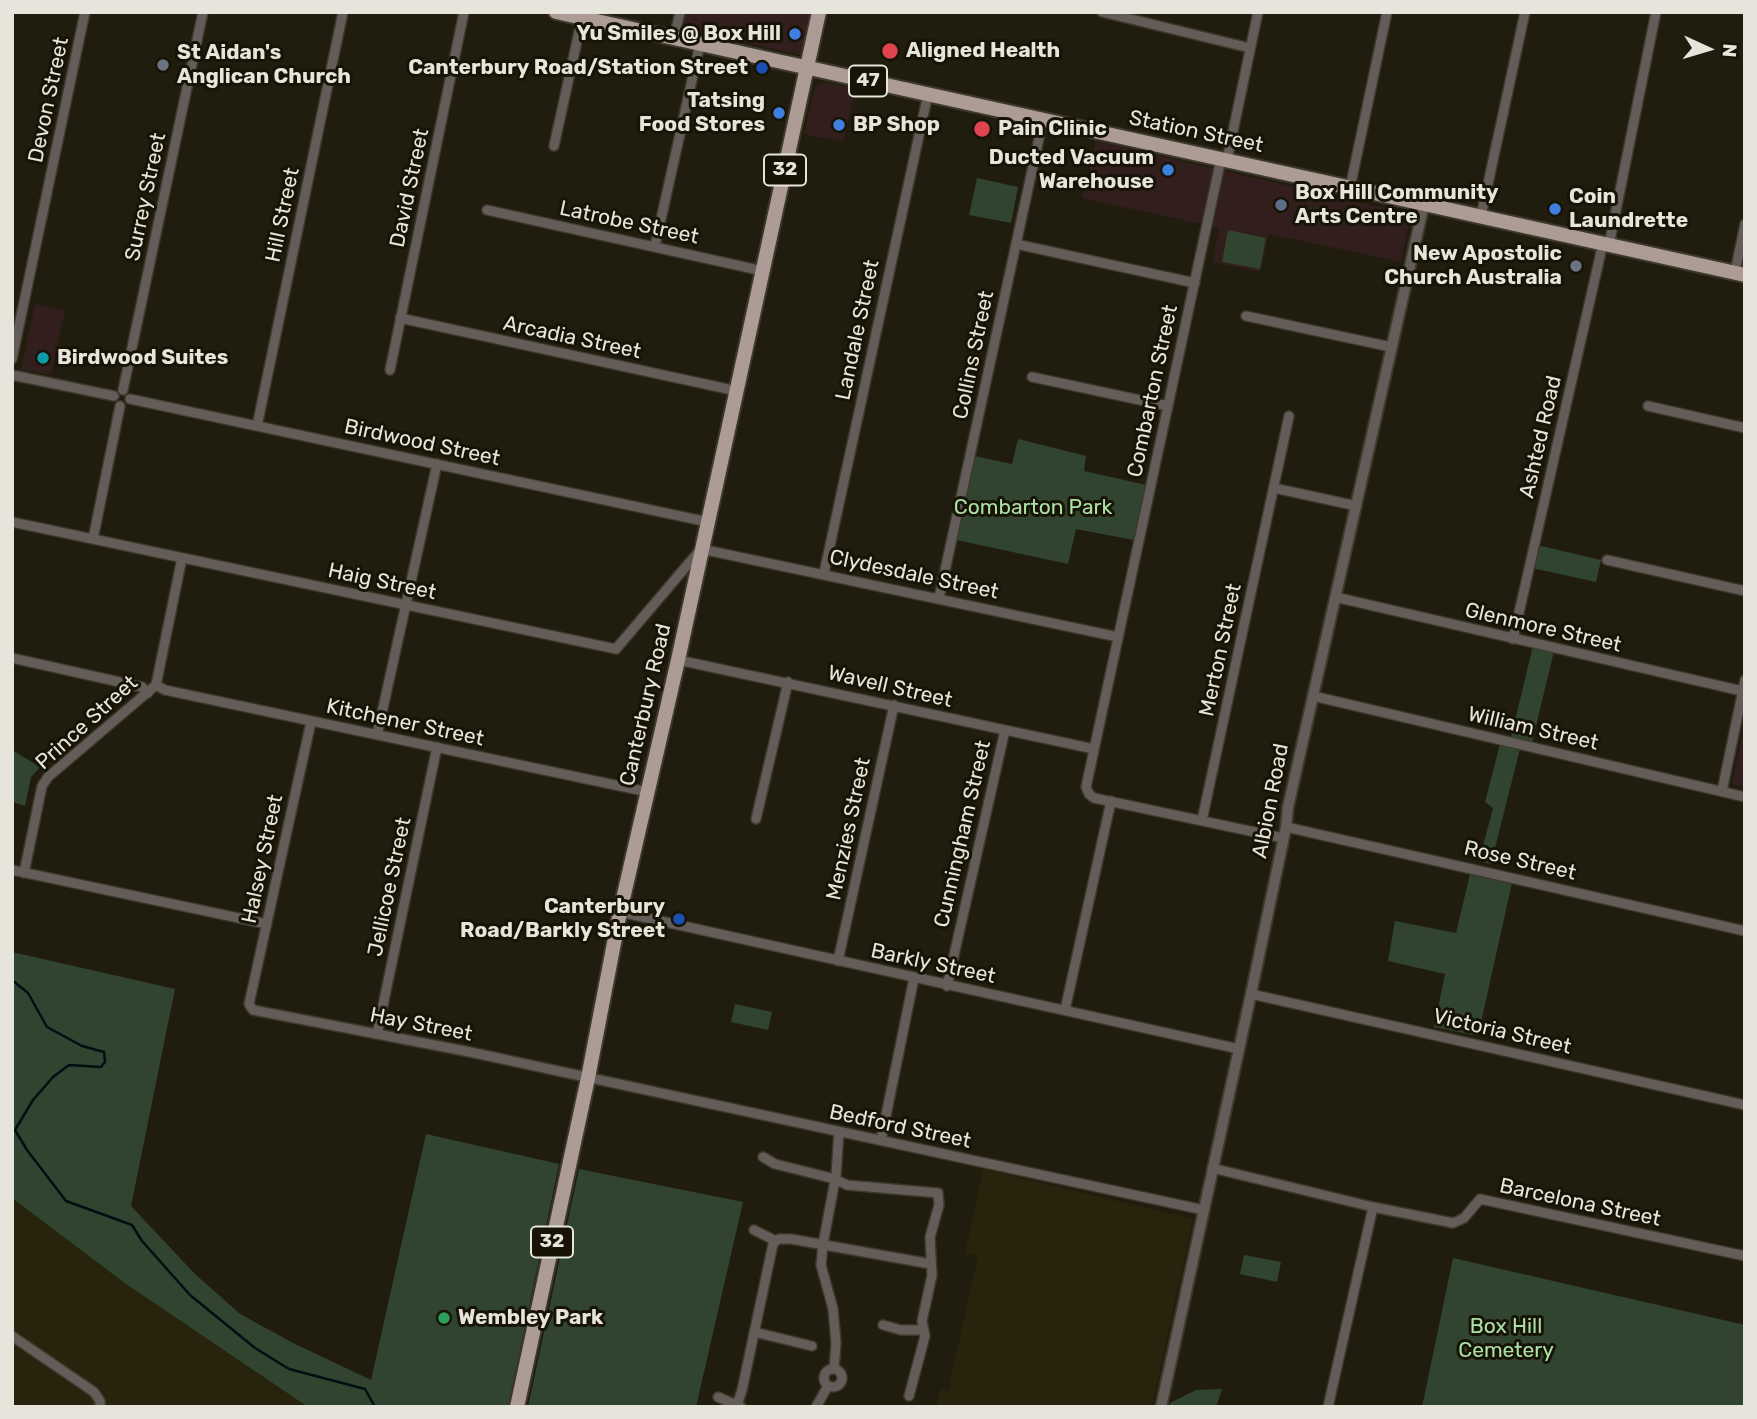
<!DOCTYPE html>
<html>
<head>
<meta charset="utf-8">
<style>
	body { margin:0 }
	#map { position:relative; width:1757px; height:1419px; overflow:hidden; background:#201d0e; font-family:Rubik,sans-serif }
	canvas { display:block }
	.frame { position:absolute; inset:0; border:14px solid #e7e5db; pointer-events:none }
	.north { position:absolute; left:1673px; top:14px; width:70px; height:70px; -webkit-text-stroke:5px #171406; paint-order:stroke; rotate:94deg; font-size:19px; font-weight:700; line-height:28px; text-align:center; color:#e7e5db }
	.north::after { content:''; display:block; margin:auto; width:24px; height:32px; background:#e7e5db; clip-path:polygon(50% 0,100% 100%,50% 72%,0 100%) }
</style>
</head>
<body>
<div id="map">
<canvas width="1757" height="1419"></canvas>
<div class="frame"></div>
<div class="north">N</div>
</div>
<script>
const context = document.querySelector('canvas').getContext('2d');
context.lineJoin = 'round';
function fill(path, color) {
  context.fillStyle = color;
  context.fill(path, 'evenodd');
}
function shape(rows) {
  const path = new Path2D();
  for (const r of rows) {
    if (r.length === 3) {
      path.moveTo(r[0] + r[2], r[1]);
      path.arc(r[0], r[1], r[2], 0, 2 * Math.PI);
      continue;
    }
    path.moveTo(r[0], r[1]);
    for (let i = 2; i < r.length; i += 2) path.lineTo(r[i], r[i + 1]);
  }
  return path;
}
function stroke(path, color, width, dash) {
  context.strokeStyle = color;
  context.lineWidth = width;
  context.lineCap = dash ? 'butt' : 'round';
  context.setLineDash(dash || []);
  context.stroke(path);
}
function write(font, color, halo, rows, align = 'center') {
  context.font = font + ' Rubik,sans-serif';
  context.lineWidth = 6;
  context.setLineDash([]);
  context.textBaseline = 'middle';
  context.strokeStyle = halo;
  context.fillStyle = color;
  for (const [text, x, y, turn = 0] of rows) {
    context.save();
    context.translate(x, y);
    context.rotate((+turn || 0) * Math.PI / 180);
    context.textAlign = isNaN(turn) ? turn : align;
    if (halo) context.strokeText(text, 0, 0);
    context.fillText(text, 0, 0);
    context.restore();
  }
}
const commercial = shape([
	[685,12,810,12,801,55,681,29],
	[824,82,856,88,843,142,804,134,815,85],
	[1096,141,1411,214,1401,262,1269,234,1260,272,1213,262,1219,228,1082,198],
	[35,304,65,310,51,375,21,369],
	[1745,724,1745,787,1732,784]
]);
const built = shape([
	[983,1169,1193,1219,1152,1407,936,1407,940,1389,948,1391,978,1256,965,1253],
	[12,1198,126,1284,308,1407,12,1407]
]);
const green = shape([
	[977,178,1018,187,1011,223,969,215],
	[1228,230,1266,238,1260,269,1222,262],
	[1018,439,1086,456,1084,471,1151,486,1139,541,1076,529,1068,564,952,539,970,455,1012,464],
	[1537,545,1601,560,1596,582,1532,568],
	[1533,646,1554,651,1531,747,1521,745,1491,864,1479,861,1493,808,1485,802,1501,740,1510,741],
	[12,750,40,767,31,777,25,806,12,802],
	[1470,874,1512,883,1478,1036,1434,1027,1445,974,1388,961,1395,921,1456,933],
	[12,952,175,989,131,1206,195,1274,240,1314,295,1344,371,1380,426,1134,559,1164,508,1407,308,1407,126,1284,12,1198],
	[735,1004,772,1012,768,1030,731,1022],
	[579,1169,743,1202,696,1407,528,1407],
	[1244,1255,1281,1262,1277,1282,1240,1274],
	[1453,1258,1745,1325,1745,1407,1422,1407],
	[1222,1389,1216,1407,1169,1407,1170,1403,1196,1390]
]);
const stream = shape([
	[12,980,28,993,47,1027,82,1046,104,1052,105,1062,101,1067,69,1065,53,1077,33,1100,15,1130,27,1150,66,1201,132,1225,142,1241,190,1295,255,1348,289,1369,365,1389,375,1407]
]);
const minor = shape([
	[1102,12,1250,48],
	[674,38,680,12],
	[554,146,582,18],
	[1221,159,1086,787,1089,794,1094,798,1283,838],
	[1227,160,1258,12],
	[1350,188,1387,12],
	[487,210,763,271],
	[1481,216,1525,12],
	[1016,244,1195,283],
	[1609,245,1656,12],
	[655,246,700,44],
	[1735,272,1745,224],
	[1246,316,1391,347],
	[400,318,737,391],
	[12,359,85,12],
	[390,370,464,12],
	[12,375,114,396],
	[1032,377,1168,406],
	[123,390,203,12],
	[130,399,708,522],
	[1648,406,1745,428],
	[257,426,343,12],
	[1274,488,1357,506],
	[12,522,616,649,701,549,1118,637],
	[93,539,120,406],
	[1607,560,1745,591],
	[824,573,928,94],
	[1335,597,1742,691],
	[939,598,1043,120],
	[1513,639,1603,243],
	[12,658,142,687,148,693],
	[678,660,1094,749],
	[156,685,165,690,648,792],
	[1313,696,1745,797],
	[311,722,249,1004,253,1010,470,1052,1204,1210],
	[377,735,437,464],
	[1722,791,1745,680],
	[756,819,788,682],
	[1202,820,1289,416],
	[1286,827,1745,931],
	[12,870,267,924],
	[24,873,42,786,48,777,156,685,182,558],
	[620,912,1239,1049],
	[838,961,894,705],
	[947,986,1005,730],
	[1251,994,1745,1105],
	[1065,1010,1111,801],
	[377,1034,437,747],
	[881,1140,914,978],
	[763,1157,775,1164,835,1179,847,1185,938,1193,939,1205,930,1237,932,1275,922,1321,925,1336,909,1396],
	[1212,1168,1373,1207,1453,1223,1464,1218,1480,1199,1745,1256],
	[754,1230,776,1241,779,1239,791,1239,931,1264],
	[883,1325,901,1330,923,1330],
	[754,1332,812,1346],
	[12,1336,94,1392,100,1401,100,1407],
	[833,1378,9],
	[834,1369,836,1343,833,1309,821,1265,823,1244,836,1175,839,1132],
	[718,1397,741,1407],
	[737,1405,742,1390,773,1244,776,1241],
	[816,1407,828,1386],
	[1328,1407,1373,1207]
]);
const tertiary = shape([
	[1161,1407,1251,994,1286,827,1288,807,1424,204]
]);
const primary = shape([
	[556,12,1745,275],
	[517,1407,588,1078,620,912,678,660,819,12]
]);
const markers = [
	[795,34,7,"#3f7fe0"],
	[890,51,9,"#e0444e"],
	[163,65,7,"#6b7280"],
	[762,68,7,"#1a4fb4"],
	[779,113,7,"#3f7fe0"],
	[839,125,7,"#3f7fe0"],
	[982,129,9,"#e0444e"],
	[1168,170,7,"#3f7fe0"],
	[1281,205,7,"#5c6f8a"],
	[1555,209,7,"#3f7fe0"],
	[1576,266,7,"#6b7280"],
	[43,358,7,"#0f9aa8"],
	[679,919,7,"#1a4fb4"],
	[444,1318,7,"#2e9e5b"]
];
const shields = [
	[868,81,38],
	[785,170,42],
	[552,1242,42]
];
const shieldNames = [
	["47",868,81],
	["32",785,170],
	["32",552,1242]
];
const poiNames = [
	["Yu Smiles @ Box Hill",781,34,"right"],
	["Aligned Health",906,51],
	["St Aidan's",177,53],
	["Anglican Church",177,77],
	["Canterbury Road/Station Street",748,68,"right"],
	["Tatsing",765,101,"right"],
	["Food Stores",765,125,"right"],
	["BP Shop",853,125],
	["Pain Clinic",998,129],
	["Ducted Vacuum",1154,158,"right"],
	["Warehouse",1154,182,"right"],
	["Box Hill Community",1295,193],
	["Arts Centre",1295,217],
	["Coin",1569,197],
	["Laundrette",1569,221],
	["New Apostolic",1562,254,"right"],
	["Church Australia",1562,278,"right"],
	["Birdwood Suites",57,358],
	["Canterbury",665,907,"right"],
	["Road/Barkly Street",665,931,"right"],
	["Wembley Park",458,1318]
];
const streetNames = [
	["Devon Street",49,100,-78],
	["Station Street",1196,132,12],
	["David Street",410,188,-78],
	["Surrey Street",146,197,-78],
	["Hill Street",283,215,-78],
	["Latrobe Street",629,223,12],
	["Landale Street",858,330,-78],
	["Arcadia Street",572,338,12],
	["Collins Street",974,355,-78],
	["Combarton Street",1153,391,-78],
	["Ashted Road",1541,437,-77],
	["Birdwood Street",422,443,12],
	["Clydesdale Street",914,575,12],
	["Haig Street",382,582,12],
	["Glenmore Street",1543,628,13],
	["Merton Street",1221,650,-78],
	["Wavell Street",890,687,13],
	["Canterbury Road",646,705,-77],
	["Prince Street",87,723,-42],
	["Kitchener Street",405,723,12],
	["William Street",1533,729,13],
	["Albion Road",1271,801,-79],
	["Menzies Street",849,829,-78],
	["Cunningham Street",963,834,-77],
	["Halsey Street",263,859,-78],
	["Rose Street",1520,861,13],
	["Jellicoe Street",390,887,-78],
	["Barkly Street",933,964,12],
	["Hay Street",421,1025,11],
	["Victoria Street",1502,1032,13],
	["Bedford Street",900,1127,12],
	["Barcelona Street",1580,1203,12]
];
const parkNames = [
	["Combarton Park",1033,508],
	["Box Hill",1506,1327],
	["Cemetery",1506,1351]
];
fill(commercial, '#311e1d');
fill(built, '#28230d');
fill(green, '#314430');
stroke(stream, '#010f13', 2.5);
stroke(minor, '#3c392b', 12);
stroke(tertiary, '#3c392b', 14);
stroke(primary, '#3c392b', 18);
stroke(minor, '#645c59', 9);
stroke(tertiary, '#645c59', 10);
stroke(primary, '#ad9c96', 14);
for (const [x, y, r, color] of markers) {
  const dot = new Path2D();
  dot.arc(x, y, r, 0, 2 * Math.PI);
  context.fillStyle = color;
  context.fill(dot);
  stroke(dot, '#171406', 2.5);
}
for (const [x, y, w] of shields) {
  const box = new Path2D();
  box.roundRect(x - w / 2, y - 15.5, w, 31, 5);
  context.fillStyle = '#171406';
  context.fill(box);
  stroke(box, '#e7e5db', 2);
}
write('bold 19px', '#e7e5db', null, shieldNames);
write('bold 21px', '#e7e5db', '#171406', poiNames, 'left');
write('21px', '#e7e5db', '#171406', streetNames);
write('21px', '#abe1a8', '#171406', parkNames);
</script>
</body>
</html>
